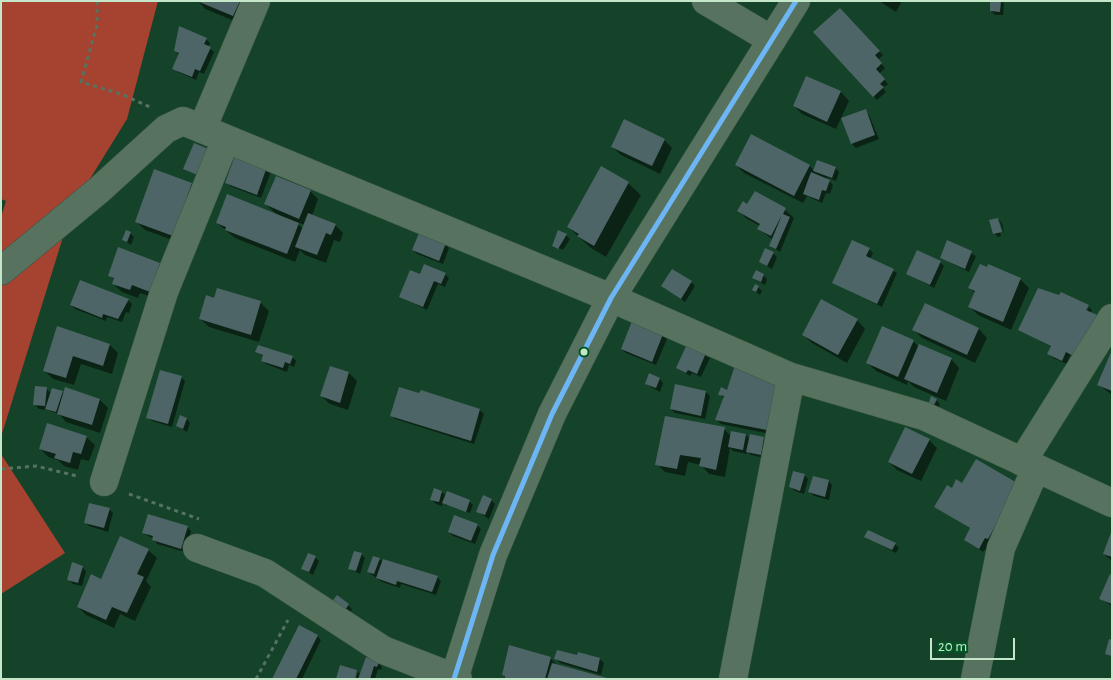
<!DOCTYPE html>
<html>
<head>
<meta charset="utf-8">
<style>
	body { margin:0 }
	#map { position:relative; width:1113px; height:680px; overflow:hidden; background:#154329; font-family:"Alegreya Sans",sans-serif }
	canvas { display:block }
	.frame { position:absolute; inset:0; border:2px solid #c4e7ca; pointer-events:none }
	.scale { position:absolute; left:930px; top:638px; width:85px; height:22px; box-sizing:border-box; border:2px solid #c4e7ca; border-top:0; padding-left:6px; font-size:15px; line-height:18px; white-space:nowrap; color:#c4e7ca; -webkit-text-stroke:4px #025626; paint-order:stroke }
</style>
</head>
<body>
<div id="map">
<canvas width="1113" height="680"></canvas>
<div class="frame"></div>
<div class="scale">20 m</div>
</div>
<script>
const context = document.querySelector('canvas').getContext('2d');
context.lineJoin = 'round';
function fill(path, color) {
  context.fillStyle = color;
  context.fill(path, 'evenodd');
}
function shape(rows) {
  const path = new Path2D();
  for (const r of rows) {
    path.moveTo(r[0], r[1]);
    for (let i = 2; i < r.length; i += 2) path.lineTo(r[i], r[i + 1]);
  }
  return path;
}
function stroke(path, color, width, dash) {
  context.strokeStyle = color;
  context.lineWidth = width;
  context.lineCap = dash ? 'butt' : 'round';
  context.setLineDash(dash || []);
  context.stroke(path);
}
const forest = shape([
	[1,1,158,1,127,119,72,208,1,437,1,217,6,201,1,199],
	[1,454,65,553,1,594]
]);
const shadow = shape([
	[198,1,251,1,242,24,205,9],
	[879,1,902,1,896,12],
	[992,1,1002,1,1004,4,1003,15,995,15,991,11],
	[840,10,883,55,878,60,885,68,879,74,888,84,883,88,886,92,877,100,815,32],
	[206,39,210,43,208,47,214,52,204,74,199,72,196,80,178,72,174,68,179,55,175,51],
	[807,77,841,92,849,101,836,129,802,114,794,106],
	[865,111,869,115,879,139,856,148,852,144,843,119],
	[751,136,810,166,814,171,835,168,839,172,836,181,826,177,833,185,830,194,826,193,822,203,807,196,803,203,744,173,736,165],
	[664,140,672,148,660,174,621,155,612,147],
	[237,154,272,169,261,198,230,186,226,182],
	[628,183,641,195,606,257,591,248,568,227],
	[192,184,200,192,181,243,145,230,136,221],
	[310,191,318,199,312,216,335,225,343,233,340,242,334,240,326,263,305,255,300,250,295,262,235,238,217,223,277,215,266,204],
	[296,222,305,225,303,229],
	[755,192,785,210,794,218,780,252,771,246,773,240,759,229,760,226,747,219,739,211,748,206],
	[998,219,1002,223,1005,236,1000,222,998,222,1001,236,998,237,994,233],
	[130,233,134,237,131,245,123,239],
	[566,235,570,239,563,250,556,247,556,249,553,246],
	[948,242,976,256,969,272,941,258],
	[445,244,449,248,443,264,417,254,413,250],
	[119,249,160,264,168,272,158,299,140,293,138,298,122,292,113,284,115,280,109,275],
	[869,249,873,253,870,259,897,273,882,307,833,283],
	[773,253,777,257,772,269,760,262],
	[940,262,944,266,934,288,908,274],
	[445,274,449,278,445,287,438,284,427,310,401,297,421,275],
	[763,275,767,279,765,285,753,278],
	[1020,279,1029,288,1011,330,978,315,970,307,976,294,970,288],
	[80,281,128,300,132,304,129,313,126,312,122,322,107,317,106,321,75,309,71,305],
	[691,282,695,286,685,302,663,286],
	[758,287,762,291,760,295,754,290],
	[215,299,260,302,269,311,259,342,209,327,200,319],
	[926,304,979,329,987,338,975,363,922,338,914,330],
	[1089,307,1092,310,1090,314,1100,320,1081,361,1070,355,1067,364,1053,358,1049,354,1052,347,1020,330,1085,317],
	[857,320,865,329,847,363,812,343,803,335],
	[58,328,110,345,118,353,112,374,81,364,74,385,53,379,44,370],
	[663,335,667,339,656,365,626,353,622,349],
	[913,341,919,347,951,359,959,368,946,401,914,387,908,381,907,385,876,371,868,363],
	[688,346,710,358,701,377,692,373,690,376,677,368],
	[270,349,292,357,296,361,294,367,289,365,287,372,266,364,262,360,264,357,257,352,270,351],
	[1112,353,1112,395,1099,385],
	[737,364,770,434,721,424,717,420,724,399,720,394,728,391],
	[330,367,349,373,357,381,348,410,330,404,321,396],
	[181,377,185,381,172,427,152,421,148,417],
	[660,379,663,383,660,392,646,384],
	[46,389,52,394,62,392,100,400,108,408,100,433,66,422,60,415,48,410,39,409,35,405],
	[706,392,710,396,705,419,675,413,671,409],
	[936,400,940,404,937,410,929,404],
	[480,410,484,414,474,444,395,419,391,415],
	[187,419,190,423,187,432,177,426],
	[724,429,731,436,746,435,750,439,751,435,764,438,768,442,765,458,751,455,747,451,747,454,733,451,730,448,725,477,709,474,701,465,688,462,685,476,665,472,657,464],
	[86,437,95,445,89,461,81,459,78,470,64,466,58,460,48,457,40,448],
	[929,440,937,448,921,481,897,470,889,462],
	[804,475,808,479,804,494,795,491,791,487],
	[829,481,832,485,829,500,814,496,810,492],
	[963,485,1018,485,990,554,985,549,983,552,965,540,971,529,935,507,953,489],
	[442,492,446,496,469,501,473,505,470,513,447,504,447,506,443,503,442,506,436,504,432,500],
	[491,500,495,504,489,519,478,512],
	[109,509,113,513,108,532,89,526,85,522],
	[477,525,481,529,475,544,453,536,449,532],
	[187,527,191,531,185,552,157,544,154,539,143,533],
	[1112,533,1112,561,1104,554],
	[866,537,895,544,899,548,896,553],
	[148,550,157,558,146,581,151,587,135,621,120,614,114,628,86,615,78,607,102,581],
	[361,554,365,558,360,574,350,569],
	[315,557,319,561,313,575,303,569],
	[379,559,383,562,437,577,441,581,436,595,401,584,400,588,382,582,368,572],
	[82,567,86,571,82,586,73,584,69,580],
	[1112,576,1112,606,1101,599],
	[348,605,352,609,348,615,337,607],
	[317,636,321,640,302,679,274,679],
	[550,658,558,666,599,679,506,679,503,674],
	[556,659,600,659,604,663,601,675,560,663],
	[378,663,382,667,381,670,378,669,375,679,356,679,358,672,361,675]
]);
const building = shape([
	[197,1,240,1,233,16],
	[990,1,1001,1,1000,12,990,11],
	[840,8,880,51,875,55,882,63,876,69,885,79,880,84,884,87,873,97,813,32],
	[179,26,207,38,204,44,211,47,200,71,195,69,192,77,172,69,179,53,174,51],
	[806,76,841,91,827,122,793,106],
	[866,109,875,135,851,144,841,118],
	[624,119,665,139,652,166,611,147],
	[751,134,810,165,794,196,735,165],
	[194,143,211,150,200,176,183,169],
	[236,153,268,164,257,195,225,183],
	[817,160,836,167,832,178,813,171],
	[601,166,629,182,594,246,577,236,579,234,567,227],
	[154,169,192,183,173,236,135,222],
	[811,172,830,180,826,191,822,190,819,200,803,194],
	[276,176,311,190,299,219,264,204],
	[755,191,786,208,783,214,790,217,776,249,769,246,782,215,771,236,757,229,760,224,737,211,743,201,747,204],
	[227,194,299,223,287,254,225,230,226,227,216,223],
	[308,213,336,224,331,235,326,233,317,255,295,247],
	[998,218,1002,232,993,234,989,220],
	[126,230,131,232,127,242,122,240],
	[558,230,567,234,558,249,552,246],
	[419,233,446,243,439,261,412,250],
	[852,240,870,248,866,256,894,269,877,304,832,283],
	[947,240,972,251,965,269,940,258],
	[118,247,160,263,150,292,132,285,130,290,112,284,114,278,108,276],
	[765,248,774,252,767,266,759,262],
	[917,250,941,261,930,285,906,274],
	[424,264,446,273,441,284,434,281,423,307,399,297,410,270,420,274],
	[980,264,987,267,988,264,1021,278,1003,322,968,307,975,291,968,288],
	[672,269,692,281,681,299,661,286],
	[756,270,764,274,761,282,752,278],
	[80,280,129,299,118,319,103,314,102,318,70,305],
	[755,284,759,286,756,292,752,290],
	[217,288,261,301,251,335,199,319,206,295,214,298],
	[1038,288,1059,295,1061,292,1089,305,1086,310,1097,315,1077,358,1066,352,1062,361,1047,354,1051,346,1018,330],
	[821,299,858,319,838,355,802,335],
	[925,303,979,328,967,355,912,330],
	[632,321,663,334,652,362,621,349],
	[57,326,110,344,103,366,73,356,66,378,43,371],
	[882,326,914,340,898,377,866,363],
	[687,344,706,353,697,374,688,370,686,373,676,368],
	[919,344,952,358,937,393,904,379],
	[258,345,293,356,290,364,285,362,283,368,261,361,263,355,255,352],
	[1112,350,1112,391,1097,385],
	[736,362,777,383,777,392,767,430,715,420,724,396,718,395,721,387,727,390],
	[330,366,349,372,340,403,320,396],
	[160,370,182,376,168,424,146,418],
	[649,373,660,378,656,388,645,384],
	[675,384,706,391,701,416,670,409],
	[35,386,47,387,45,406,33,405],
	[65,387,100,399,92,425,57,414],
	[399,387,419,393,421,390,480,409,471,441,390,416],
	[52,388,63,391,56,412,45,409],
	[931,396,937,399,933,407,928,405],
	[180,415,187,418,183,429,176,426],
	[665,416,725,427,716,470,699,466,701,458,680,455,677,469,655,465],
	[47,423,87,436,81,454,73,452,70,463,54,458,56,454,39,449],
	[905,427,930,439,912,474,888,462],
	[731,431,746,434,743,450,728,447],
	[750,434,764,437,761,455,746,452],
	[976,459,1019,484,988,539,985,538,979,549,964,540,970,528,934,507,947,485,952,488,956,479,962,483],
	[793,471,805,474,800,491,789,487],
	[813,476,829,480,825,497,808,492],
	[434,488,442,491,439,502,430,500],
	[447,491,470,500,466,512,442,503],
	[483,495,492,499,485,515,476,512],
	[89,503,110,508,104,528,84,523],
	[148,514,188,526,181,549,152,540,153,536,142,533],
	[454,515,478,524,471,541,448,532],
	[868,530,896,543,892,550,864,537],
	[1112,530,1112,557,1103,554],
	[120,536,149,549,137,574,144,577,127,613,112,607,106,620,77,607,91,574,101,579],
	[354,551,362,553,356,571,348,569],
	[308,553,316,556,309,572,301,569],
	[373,556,380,558,374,574,367,572],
	[383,559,438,576,432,592,397,581,396,585,376,578],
	[72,562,83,566,78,583,67,580],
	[1110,574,1112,575,1112,604,1099,599],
	[337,595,349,604,344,612,331,603],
	[299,625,318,635,296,679,272,679],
	[1109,639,1112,640,1112,656,1105,654],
	[509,645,551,657,545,679,505,679,505,676,502,675],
	[557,650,577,655,578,652,600,658,597,672,554,659],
	[366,657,379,662,377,667,374,666,370,679,358,679],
	[552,663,607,678,607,679,547,679],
	[340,665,357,670,355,679,336,679]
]);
const path = shape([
	[97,1,97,25,81,82,121,94,150,107],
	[1,469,36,466,77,476],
	[129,494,199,519],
	[256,679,288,620]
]);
const minor = shape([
	[706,1,772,40],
	[202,129,256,1],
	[1,271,99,190,166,129,183,121,611,298,791,377,924,416,1112,503],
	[1022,462,1112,318],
	[104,482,164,292,226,139],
	[197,548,265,573,383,650,458,679],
	[454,679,493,555,552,414,611,298,796,1],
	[733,679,791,377],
	[975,679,1001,548,1036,468]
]);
const bus1 = shape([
	[454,679,493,555,552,414,611,298,796,1]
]);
const markers = [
	[584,352,4.5,"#c4e7ca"]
];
fill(forest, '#a54230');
fill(shadow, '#0007');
fill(building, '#4d6566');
stroke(minor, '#3b5945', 29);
stroke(path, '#567360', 3, [4, 4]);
stroke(minor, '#57735f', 28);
stroke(bus1, '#6db6f5', 5);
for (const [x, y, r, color] of markers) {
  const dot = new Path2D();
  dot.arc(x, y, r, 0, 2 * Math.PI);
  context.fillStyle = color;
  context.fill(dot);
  stroke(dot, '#025626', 2);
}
</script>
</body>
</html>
